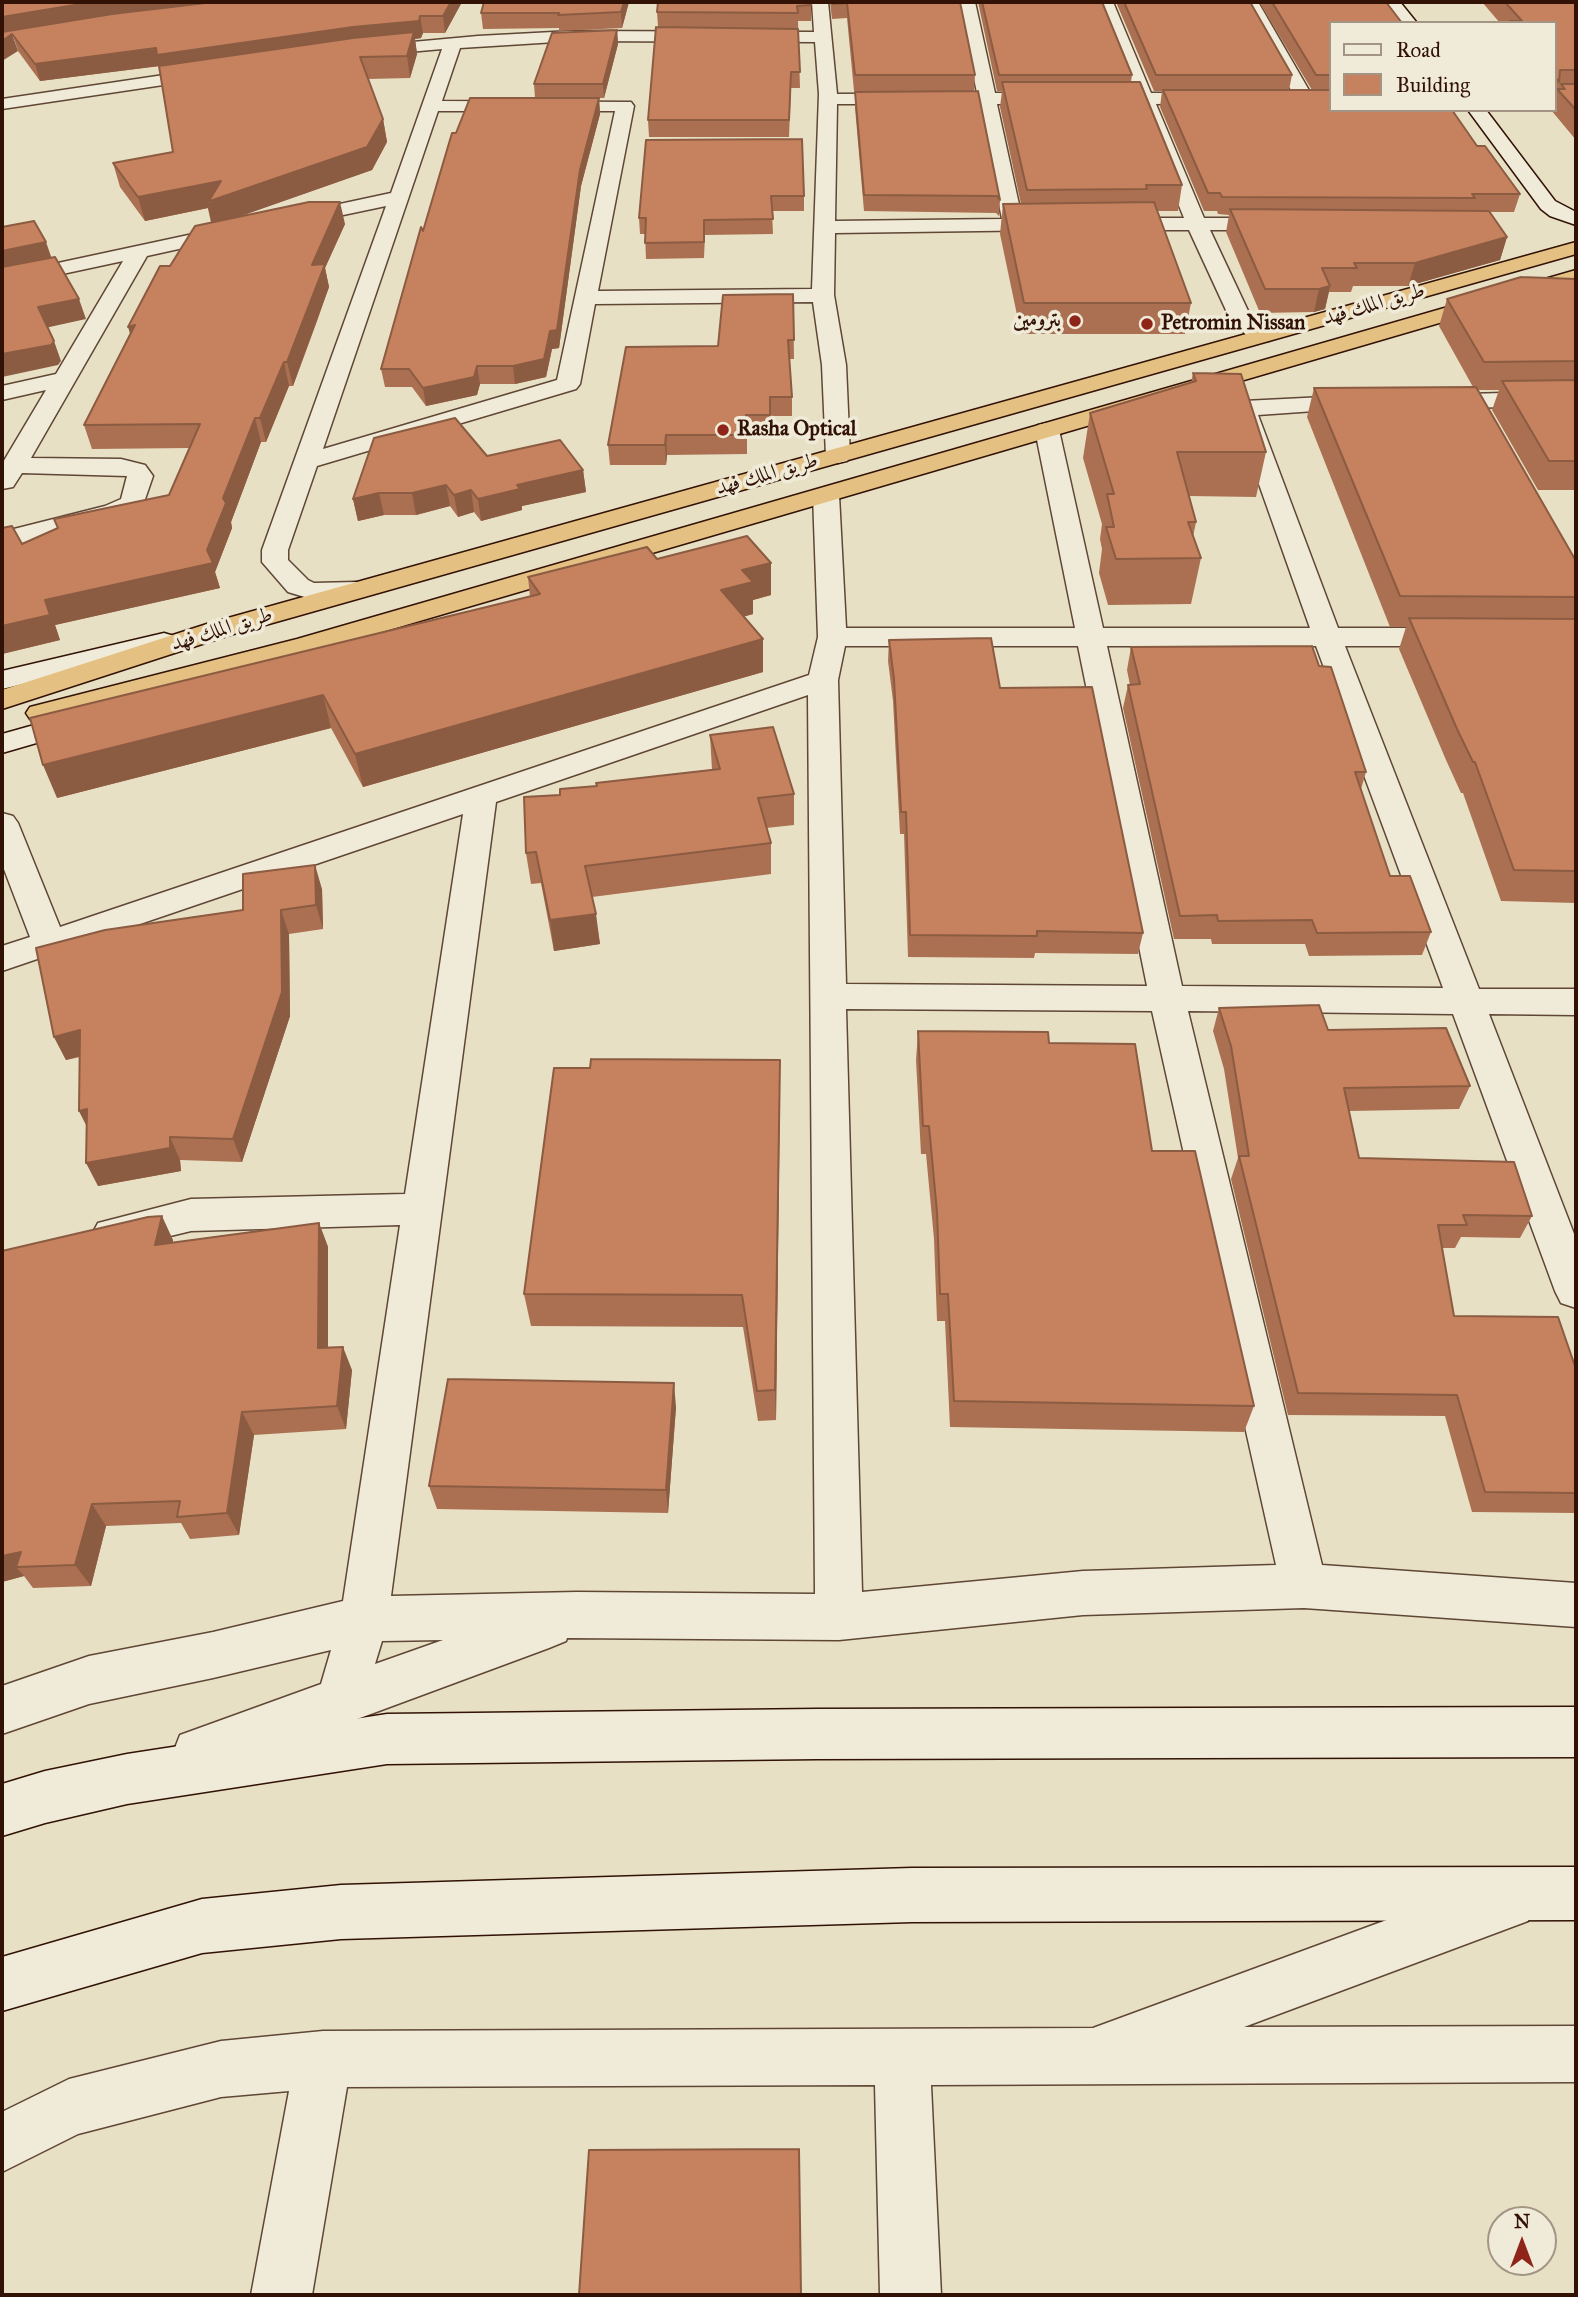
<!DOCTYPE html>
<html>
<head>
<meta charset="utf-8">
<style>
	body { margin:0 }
	#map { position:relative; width:1578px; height:2297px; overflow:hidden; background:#e8e0c4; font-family:"IM FELL Great Primer",serif }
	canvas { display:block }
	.frame { position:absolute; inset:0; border:4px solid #311205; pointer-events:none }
	.legend { position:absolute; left:1329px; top:21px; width:228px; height:91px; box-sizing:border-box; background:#f0ebd9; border:2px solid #a49484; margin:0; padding:9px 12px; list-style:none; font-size:21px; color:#311205 }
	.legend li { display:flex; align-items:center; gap:14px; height:35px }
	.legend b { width:35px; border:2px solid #a49484 }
	.north { position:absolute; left:1487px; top:2206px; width:70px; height:70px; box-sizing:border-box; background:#f0ebd9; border:2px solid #a49484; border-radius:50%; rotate:0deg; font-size:19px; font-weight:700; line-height:28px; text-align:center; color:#311205 }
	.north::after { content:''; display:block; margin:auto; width:24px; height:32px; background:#8f2418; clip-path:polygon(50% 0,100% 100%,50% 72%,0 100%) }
</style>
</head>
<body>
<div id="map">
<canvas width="1578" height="2297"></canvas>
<div class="frame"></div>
<ul class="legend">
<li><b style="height:9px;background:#f0ebd9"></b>Road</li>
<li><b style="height:19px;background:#c6825e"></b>Building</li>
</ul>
<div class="north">N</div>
</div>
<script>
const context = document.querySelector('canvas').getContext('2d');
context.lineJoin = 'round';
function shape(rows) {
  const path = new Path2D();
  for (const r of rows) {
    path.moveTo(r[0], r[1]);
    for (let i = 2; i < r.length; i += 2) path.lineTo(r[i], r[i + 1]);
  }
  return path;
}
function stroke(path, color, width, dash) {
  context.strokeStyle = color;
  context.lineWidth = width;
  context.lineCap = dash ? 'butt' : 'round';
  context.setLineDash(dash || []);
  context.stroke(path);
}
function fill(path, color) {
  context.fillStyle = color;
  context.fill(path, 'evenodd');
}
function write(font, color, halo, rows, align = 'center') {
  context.font = font + ' "IM FELL Great Primer",Amiri,serif';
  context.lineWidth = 7;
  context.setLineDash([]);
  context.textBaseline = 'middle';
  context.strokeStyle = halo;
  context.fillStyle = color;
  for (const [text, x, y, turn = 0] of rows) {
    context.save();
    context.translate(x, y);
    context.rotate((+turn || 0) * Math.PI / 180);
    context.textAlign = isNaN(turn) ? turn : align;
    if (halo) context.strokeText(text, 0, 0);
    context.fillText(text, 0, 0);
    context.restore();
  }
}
const street = shape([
	[812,2,828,2,837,94,977,93,959,2,975,2,995,93,1134,93,1097,2,1113,2,1151,93,1214,93,1223,98,1214,103,1156,104,1204,218,1280,218,1287,220,1290,224,1287,228,1280,230,1210,230,1249,313,1272,336,1269,341,1253,341,1231,321,1189,230,1109,230,1102,228,1099,224,1102,220,1109,218,1184,218,1138,104,997,104,1022,218,1052,218,1059,220,1062,224,1059,228,1052,230,835,233,834,295,846,365,850,456,847,461,838,463,829,461,826,456,822,365,813,302,595,304,580,384,576,389,317,466,288,550,288,560,308,580,314,583,356,582,366,584,370,590,366,596,356,598,311,599,288,592,262,562,262,550,386,206,291,226,284,224,281,220,284,216,391,193,442,49,364,56,356,51,358,47,478,36,572,31,814,32,812,2],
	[572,41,815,42,819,94,812,289,598,291,634,106,631,102,442,101,460,48,572,41],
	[837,104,979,104,1002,219,835,221,837,104],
	[438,111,615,111,557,380,323,449,438,111],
	[1242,2,1258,2,1314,99,1311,103,1299,103,1296,99,1242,2],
	[211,68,220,73,217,77,2,109,2,99,211,68],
	[235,225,242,227,245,231,242,235,147,256,31,458,121,459,145,465,153,476,142,508,123,518,2,548,2,532,105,506,121,499,127,476,22,473,13,487,2,489,2,464,46,390,2,400,2,386,56,374,123,261,2,287,2,275,235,225],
	[1576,391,1576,405,1431,409,1423,407,1419,402,1423,397,1431,395,1576,391],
	[1364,395,1372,397,1376,402,1372,407,1258,415,1338,628,1455,628,1465,631,1469,637,1465,643,1455,646,1345,646,1479,989,1576,989,1576,1015,1489,1014,1576,1239,1576,1308,1561,1303,1555,1291,1453,1014,1188,1011,1322,1565,1576,1583,1576,1627,1304,1608,1083,1615,839,1640,567,1638,566,1641,549,1648,198,1778,180,1771,173,1753,180,1735,321,1684,331,1650,213,1678,89,1704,2,1734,2,1686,89,1656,213,1632,343,1601,400,1225,191,1231,112,1250,98,1245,92,1234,98,1223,191,1199,405,1194,463,814,2,971,2,946,30,937,2,864,2,813,13,816,18,823,60,927,809,675,818,637,813,495,817,490,826,487,835,490,839,495,846,628,1075,628,1035,430,1038,425,1047,423,1056,425,1059,430,1103,628,1310,628,1232,408,1236,403,1244,401,1364,395],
	[845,646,1078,646,1147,986,846,984,838,680,845,646],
	[1107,646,1316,646,1443,988,1182,986,1107,646],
	[808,695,815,1594,577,1592,391,1596,496,802,808,695],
	[846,1009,1152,1011,1276,1565,1083,1571,862,1592,846,1009],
	[443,1640,375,1664,382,1641,443,1640],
	[1509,1875,1528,1883,1536,1902,1528,1921,1244,2027,1576,2026,1576,2082,931,2085,941,2295,880,2295,875,2085,347,2087,312,2295,251,2295,289,2091,221,2097,78,2134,2,2172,2,2112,69,2079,221,2041,323,2031,1093,2028,1509,1875]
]);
const secondary = shape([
	[1384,2,1400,2,1417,23,1400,23,1384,2],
	[1468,110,1486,110,1555,201,1576,212,1576,225,1550,216,1541,209,1468,110],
	[164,633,174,636,178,642,174,648,2,689,2,671,164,633],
	[84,711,95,714,99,720,95,726,2,753,2,734,84,711],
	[1576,1707,1576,1757,817,1759,387,1764,127,1804,45,1823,2,1836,2,1784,45,1771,127,1754,387,1714,817,1709,1576,1707],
	[912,1868,1576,1867,1576,1920,912,1922,341,1939,202,1953,2,2011,2,1957,202,1899,341,1885,912,1868]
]);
const highway = shape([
	[1576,242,1576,254,230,635,2,709,2,690,210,623,1576,242],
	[1576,270,1576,283,317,651,41,722,30,719,26,713,30,707,297,639,1576,270]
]);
const wall = shape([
	[2,2,462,2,445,33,423,33,421,38,415,39,417,54,410,78,368,79,383,119,387,142,372,170,237,217,345,224,325,268,329,287,316,324,293,386,289,386,266,442,261,442,231,522,232,528,215,572,220,588,55,625,60,640,2,654,2,528,22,544,169,495,189,448,92,449,84,425,170,266,211,223,208,208,145,221,120,187,113,163,173,152,159,66,40,81,18,51],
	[484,2,629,2,622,28,559,31,559,28,483,29,481,13],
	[830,2,960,2,975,75,974,91,1000,200,999,216,996,213,864,211,855,108,855,92,951,91,854,91,847,18,832,19],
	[978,2,1102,2,1132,75,1131,82,1182,185,1178,211,1157,211,1191,303,1185,334,1021,334,1000,234,1003,204,1021,204,1000,107,1002,91,997,91],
	[1116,2,1250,2,1292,75,1289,90,1312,90,1259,2,1386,2,1331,23,1331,110,1477,146,1520,194,1514,212,1490,212,1507,237,1500,260,1408,286,1353,286,1351,292,1329,292,1325,309,1314,312,1260,313,1226,232,1229,215,1218,214,1217,211,1204,211,1160,107,1162,91,1154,91],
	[1482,2,1576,2,1576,140,1551,110,1555,110,1555,95,1556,91,1555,94,1555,23,1500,23],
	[811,5,811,21,798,21,800,88,791,88,789,137,649,137,648,120,658,27,657,12],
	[617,30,618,44,604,98,599,98,600,114,581,186,559,348,552,349,546,377,515,384,480,384,477,395,426,406,412,387,385,387,381,369,423,231,535,98,534,84],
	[646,140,804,196,804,211,772,211,773,234,705,235,704,258,646,259,645,234,640,234,639,218],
	[1576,279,1576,490,1538,490,1492,410,1499,390,1478,390,1576,561,1576,903,1501,901,1463,793,1461,793,1446,760,1399,649,1406,627,1390,627,1307,417,1314,388,1473,387,1439,326,1447,299],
	[793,294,794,359,789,359,792,397,792,416,771,416,770,435,747,435,747,454,667,455,666,465,610,465,608,445,718,346],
	[1193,373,1266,452,1256,497,1189,496,1196,522,1193,537,1201,558,1191,604,1108,605,1099,573,1102,549,1100,539,1102,524,1083,458,1090,413,1191,383],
	[487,456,583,470,586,492,522,506,522,510,481,521,474,512,458,517,450,506,416,515,384,515,358,521,353,499],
	[657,559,771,595,753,600,753,614,743,617,763,672,363,787,331,728,57,798,530,597,528,577],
	[889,640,1000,688,1143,933,1138,954,1035,953,1034,958,908,957,904,834,900,834,893,701,888,661],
	[1131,647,1319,666,1366,772,1361,789,1390,876,1431,932,1422,955,1309,956,1305,944,1212,944,1211,939,1174,939,1123,708,1128,685,1130,685,1127,670],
	[710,735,794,794,794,825,766,828,771,843,771,874,592,897,600,944,554,951,541,883,531,884,526,853,560,795,712,770],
	[322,889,323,929,289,934,290,1016,242,1162,180,1160,181,1171,98,1186,87,1127,79,1111,80,1057,66,1060,54,1037,243,910],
	[1219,1008,1328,1030,1470,1086,1459,1109,1349,1111,1359,1158,1532,1216,1520,1238,1461,1237,1455,1248,1442,1248,1454,1316,1576,1369,1576,1513,1472,1512,1445,1416,1288,1415,1231,1179,1238,1158,1224,1069,1213,1031],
	[918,1031,1049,1043,1152,1151,1254,1406,1244,1432,950,1427,945,1321,937,1321,934,1239,926,1154,921,1154,916,1060],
	[780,1060,776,1420,758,1421,743,1327,531,1326,524,1294,590,1068],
	[319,1223,328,1247,328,1348,352,1370,346,1429,254,1435,239,1535,190,1539,181,1523,106,1526,91,1586,33,1588,24,1576,2,1582,2,1251,173,1240,173,1243],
	[676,1407,668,1513,437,1509,429,1486]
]);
const shadedWall = shape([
	[93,2,233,2,2,35,2,17],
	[451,2,462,2,445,33,443,16],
	[624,2,629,2,622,28,621,12],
	[420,16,423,33,421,38,415,39,417,54,410,78,407,56,412,39,160,66,40,81,35,64],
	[617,30,618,44,604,98,603,84],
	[12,34,18,51,2,61,2,41],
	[599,98,600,114,581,186,559,348,552,349,546,377,515,384,513,366,580,170],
	[383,119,387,142,372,170,227,221,213,228,208,208,145,221,138,197],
	[340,202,345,224,325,268,329,287,293,386,287,362,312,265],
	[1507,237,1500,260,1408,286,1415,263],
	[46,242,53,262,2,272,2,251],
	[1330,286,1325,309,1314,312,1319,289],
	[79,299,86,319,45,328,38,307],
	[135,325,135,350,128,327],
	[54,341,61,361,58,365,2,377,2,354],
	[284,362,289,386,266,442,260,418],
	[477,366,480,384,477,395,426,406,423,388],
	[255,418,261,442,231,522,232,528,215,572,220,588,55,625,60,640,2,654,2,626,45,600,207,550,223,498],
	[666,435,667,455,666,465,665,445],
	[583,470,586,492,522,506,522,510,481,521,478,499,517,485],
	[446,485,450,506,416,515,412,493],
	[471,490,474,512,458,517,454,495],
	[379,493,384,515,358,521,353,499],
	[771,563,771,595,753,600,753,614,722,622,721,590,742,570],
	[763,639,763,672,363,787,355,754],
	[323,695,331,728,57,798,43,765],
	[315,865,322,889,323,929,316,905],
	[281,910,289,934,290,1016,242,1162,233,1139],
	[596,914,600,944,554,951,550,920],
	[80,1030,91,1053,66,1060,54,1037],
	[780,1060,780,1093,776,1420,775,1390],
	[87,1109,91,1134,79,1111],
	[170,1137,180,1160,181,1171,98,1186,86,1163],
	[162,1216,173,1240,167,1270,155,1245],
	[319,1223,328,1247,328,1372,318,1348],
	[343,1347,352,1370,346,1429,337,1406],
	[674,1383,676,1407,668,1513,666,1490],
	[242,1412,254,1435,239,1535,227,1513],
	[92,1504,106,1526,91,1586,75,1565],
	[21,1552,16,1567,24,1576,2,1582,2,1556]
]);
const building = shape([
	[2,2,93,2,2,17,2,2],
	[214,2,451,2,443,16,420,16,419,21,353,27,157,55,156,48,35,64,12,34,2,41,2,32,112,14,214,2],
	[484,2,624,2,621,12,558,15,559,13,481,13,484,2],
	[658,2,811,2,811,5,797,6,798,13,657,12,658,2],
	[832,2,960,2,975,75,855,75,847,3,833,4,832,2],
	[982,2,1102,2,1132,75,999,75,982,2],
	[1124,2,1250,2,1292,75,1156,75,1124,2],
	[1272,2,1386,2,1402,23,1331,23,1331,75,1316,75,1272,2],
	[1505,2,1576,2,1576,70,1560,70,1559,82,1555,77,1555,23,1511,23,1510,21,1522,21,1505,2],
	[656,27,798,29,800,72,791,72,789,120,648,120,656,27],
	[617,30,603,84,534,84,552,33,617,30],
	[414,32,407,56,360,57,383,119,367,147,210,201,222,201,207,204,221,181,138,197,113,163,173,152,159,66,353,38,414,32],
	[1002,82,1140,82,1182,185,1146,185,1147,189,1027,190,1002,82],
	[1561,84,1576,84,1576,110,1557,89,1565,89,1561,84],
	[1163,90,1331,90,1331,110,1452,110,1477,146,1485,146,1520,194,1472,194,1475,198,1222,197,1220,193,1208,193,1163,90],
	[978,91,1000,200,997,196,864,195,855,92,978,91],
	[470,98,599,98,580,170,557,330,550,331,544,359,513,366,477,366,474,377,423,388,409,369,381,369,421,227,423,231,452,133,456,133,470,98],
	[802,139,804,196,771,196,773,219,704,220,704,242,645,243,646,218,639,218,646,140,802,139],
	[309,202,340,202,312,265,325,264,287,362,284,362,260,418,255,418,223,498,226,503,207,550,213,563,45,600,50,615,2,626,2,528,12,526,22,544,58,528,54,519,169,495,200,424,84,425,135,325,128,327,160,266,170,266,195,226,309,202],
	[1154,202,1191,303,1024,303,1003,204,1154,202],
	[1230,209,1489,211,1507,237,1415,263,1354,263,1357,268,1322,268,1330,286,1319,289,1265,289,1230,209],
	[34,221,46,242,2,251,2,227,34,221],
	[55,257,79,299,38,307,54,341,51,345,2,354,2,267,55,257],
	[1521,277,1576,279,1576,361,1484,362,1447,299,1521,277],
	[793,294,794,340,788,340,792,397,770,397,770,415,746,415,746,435,666,435,665,445,608,445,626,347,718,346,723,295,793,294],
	[1193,373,1241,374,1266,452,1177,452,1196,522,1188,522,1201,558,1116,559,1106,527,1114,527,1107,494,1114,494,1090,413,1196,381,1193,373],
	[1576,380,1576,461,1549,461,1502,381,1576,380],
	[1476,387,1576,561,1576,597,1400,596,1314,388,1476,387],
	[455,418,487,456,560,440,583,470,517,485,520,489,478,499,471,490,454,495,446,485,412,493,379,493,353,499,374,438,455,418],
	[747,536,771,563,742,570,753,582,721,590,763,639,355,754,323,695,43,765,30,718,540,594,528,577,647,547,657,559,747,536],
	[1409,618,1576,619,1576,871,1514,870,1475,762,1473,762,1457,729,1409,618],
	[991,638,1000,688,1092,687,1143,933,1037,931,1037,936,910,935,906,812,901,812,894,679,889,640,991,638],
	[1312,646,1319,666,1331,667,1366,772,1355,772,1390,876,1410,876,1431,932,1317,933,1312,920,1218,921,1217,915,1180,916,1128,685,1140,684,1131,647,1312,646],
	[773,727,794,794,758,798,771,843,585,866,596,914,550,920,536,852,526,853,524,797,560,795,560,789,597,786,596,783,720,769,710,735,773,727],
	[315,865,316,905,281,910,282,992,233,1139,170,1137,170,1148,86,1163,87,1109,79,1111,80,1030,54,1037,36,948,105,930,243,910,243,874,315,865],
	[1319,1005,1328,1030,1446,1028,1470,1086,1344,1088,1359,1158,1514,1162,1532,1216,1463,1215,1467,1225,1438,1225,1454,1316,1558,1317,1576,1369,1576,1493,1485,1492,1457,1395,1298,1393,1239,1156,1249,1156,1231,1046,1219,1008,1319,1005],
	[918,1031,1048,1032,1049,1043,1135,1044,1152,1151,1195,1151,1254,1406,954,1401,948,1294,940,1294,937,1212,929,1126,923,1126,918,1031],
	[591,1059,780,1060,775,1390,757,1391,742,1295,524,1294,554,1068,590,1068,591,1059],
	[162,1216,155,1245,319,1223,318,1348,343,1347,337,1406,242,1412,227,1513,177,1517,180,1501,92,1504,75,1565,16,1567,21,1552,2,1556,2,1251,148,1217,162,1216],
	[448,1379,674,1383,666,1490,429,1486,448,1379],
	[799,2149,801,2295,579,2295,589,2150,799,2149]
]);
const markers = [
	[1075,321,7,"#8f2418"],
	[1147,324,7,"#8f2418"],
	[723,430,7,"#8f2418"]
];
const farStreetnames = [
	["طريق الملك فهد",1374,305,-16],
	["طريق الملك فهد",767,475,-16],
	["طريق الملك فهد",222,630,-17]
];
const farPoinames = [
	["بترومين",1061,321,"right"],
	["Petromin Nissan",1161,324],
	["Rasha Optical",737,430]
];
stroke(street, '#5f4635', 3);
stroke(secondary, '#311205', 3);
stroke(highway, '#311205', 3);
fill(street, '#f0ebd9');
fill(secondary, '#f0ebd9');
fill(highway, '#e4c082');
fill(wall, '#aa7051');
fill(shadedWall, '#8b5b42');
fill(building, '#c6825e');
stroke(building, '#8b5b42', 2);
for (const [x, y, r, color] of markers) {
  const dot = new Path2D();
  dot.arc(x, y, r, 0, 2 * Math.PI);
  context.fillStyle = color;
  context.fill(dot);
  stroke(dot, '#f0ebd9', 2.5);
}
write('21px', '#311205', '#f0ebd9', farStreetnames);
write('bold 21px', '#311205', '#f0ebd9', farPoinames, 'left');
</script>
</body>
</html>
